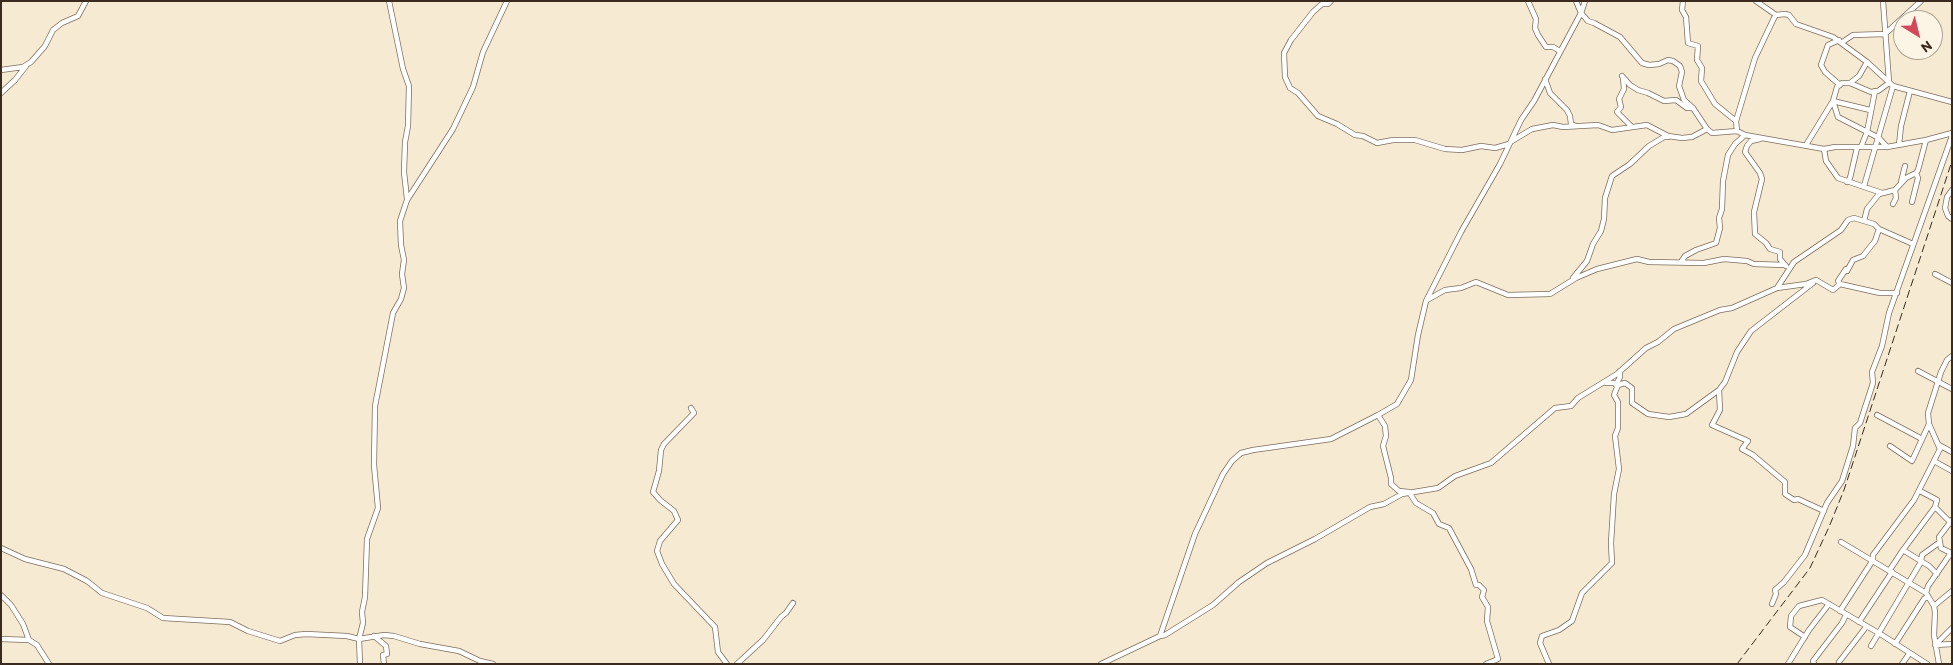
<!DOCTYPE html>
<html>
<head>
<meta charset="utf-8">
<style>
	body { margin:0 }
	#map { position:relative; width:1953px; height:665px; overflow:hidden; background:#f6ead2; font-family:Itim,sans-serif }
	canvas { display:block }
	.frame { position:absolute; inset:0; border:2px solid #3b2a1e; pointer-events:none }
	.north { position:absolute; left:1893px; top:10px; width:50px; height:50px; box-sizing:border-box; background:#fcf5e5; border:1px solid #afa495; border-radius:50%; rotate:144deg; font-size:14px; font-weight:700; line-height:20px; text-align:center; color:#3b2a1e }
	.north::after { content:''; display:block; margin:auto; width:18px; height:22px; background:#d1495b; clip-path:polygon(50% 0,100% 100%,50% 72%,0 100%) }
</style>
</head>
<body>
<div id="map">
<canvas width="1953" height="665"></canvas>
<div class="frame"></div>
<div class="north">N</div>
</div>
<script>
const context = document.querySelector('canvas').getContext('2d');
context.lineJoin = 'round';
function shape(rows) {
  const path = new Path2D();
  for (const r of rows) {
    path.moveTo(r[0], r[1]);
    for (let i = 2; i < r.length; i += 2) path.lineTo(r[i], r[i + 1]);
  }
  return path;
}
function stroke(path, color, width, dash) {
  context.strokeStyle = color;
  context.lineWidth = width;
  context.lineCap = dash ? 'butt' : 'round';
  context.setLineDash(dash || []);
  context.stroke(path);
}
const street = shape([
	[389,1,403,69,409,86,408,126,405,142,404,172,407,199],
	[1331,1,1328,4,1322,4,1313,12,1291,40,1284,53,1285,77,1290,88,1298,93,1318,116,1337,124,1355,135,1363,136,1377,143,1393,140,1415,140,1445,149,1462,150,1481,146,1495,148,1509,144],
	[1528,1,1536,19,1535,28,1538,35,1546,47,1553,47,1560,51],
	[1576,1,1581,13,1588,21,1594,23,1620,37,1642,63,1649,65,1659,64,1668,60,1673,61,1680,66,1682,72,1679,86,1684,100,1693,108,1707,129],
	[1683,1,1682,10,1686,17,1688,43,1698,46,1697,60,1702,68,1701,81,1715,104,1736,121],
	[1756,1,1776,15],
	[1883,1,1889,82],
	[1839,40,1828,45,1821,65,1825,72,1840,85],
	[1841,43,1853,35,1885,34,1921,1],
	[1,70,23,67,31,62,45,46,53,30,62,23,78,16,86,1],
	[1622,76,1630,85,1638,90,1648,93,1664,101,1676,100,1687,108,1692,108],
	[1623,78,1624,89,1619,99,1621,107,1617,112,1632,127],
	[1545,79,1550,93,1567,110,1570,116,1571,124,1576,126],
	[1850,83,1859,76,1867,62],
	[1,93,15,80,26,66],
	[1737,131,1736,121,1755,58,1774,18,1776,15,1785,14,1789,15,1796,24,1833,37,1867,62,1893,86,1952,102],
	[1760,139,1751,141,1747,146,1745,152,1760,173,1762,179,1754,212,1755,234,1766,243,1770,249,1780,252,1780,259,1786,266],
	[1512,141,1532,129,1553,125,1563,127,1598,125,1612,130,1647,125,1668,136,1682,138,1692,137,1707,129,1712,133,1737,131,1745,135,1824,149,1835,147,1887,147,1926,140,1952,133],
	[1806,145,1833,101,1870,110],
	[1899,145,1901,126,1910,91],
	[1861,147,1867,132,1875,91],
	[1887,147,1879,138,1838,117,1833,101,1837,87,1842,83,1850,83,1871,92,1878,91,1889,83],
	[1824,149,1826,161,1838,178,1882,193],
	[1847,182,1850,178,1857,148],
	[1901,182,1905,166],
	[1864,186,1893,86],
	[1952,190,1947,197,1945,208,1948,216,1952,219],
	[1912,202,1918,178,1916,173],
	[1893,204,1896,198,1895,190],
	[1864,221,1867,209,1879,194,1895,190,1906,178,1916,173,1918,170,1926,140],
	[1879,229,1913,244],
	[1681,262,1685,256,1696,250,1716,243,1720,228,1719,218,1722,209,1723,181,1728,155,1735,144,1745,135],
	[1935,274,1952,283],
	[1573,278,1587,261,1593,244,1601,231,1604,219,1605,198,1612,176,1630,164,1649,146,1664,137,1668,137],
	[1813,283,1751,331,1737,352,1725,382,1719,390,1720,410,1712,425,1748,441,1742,449,1753,455,1785,482,1785,494,1794,500,1798,499,1824,511],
	[1777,288,1794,262,1841,230,1848,220,1854,218,1874,224,1879,229,1875,241,1863,256,1853,260,1847,271,1846,269,1838,281,1840,284],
	[1427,300,1445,290,1461,288,1476,282,1508,295,1550,294,1576,278,1597,269,1637,259,1649,262,1704,263,1724,259,1747,261,1754,264,1785,265],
	[1918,371,1952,389],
	[1606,383,1616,383,1618,385,1625,383,1632,388,1632,403,1648,414,1669,417,1686,414,1719,390],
	[1616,385,1620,377,1620,371],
	[691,408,694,413,664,444,661,450,659,471,653,492,660,500,674,511,678,520,660,541,657,551,662,564,674,584,715,627,718,652,727,664],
	[1378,415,1385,426,1386,436,1383,446,1391,478,1391,484,1399,491,1409,492,1416,503,1433,513,1439,524,1449,528,1471,569,1476,585,1479,585,1484,590,1482,597,1488,607,1487,621,1498,659,1486,664],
	[1877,415,1922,439],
	[1939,445,1952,452],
	[1890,446,1912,461,1929,424],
	[1934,461,1952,471],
	[1920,491,1937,500,1935,507,1950,522],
	[1841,542,1926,593,1934,606,1935,612,1934,635,1939,664],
	[1,548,25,559,64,569,87,581,102,593,147,608,163,618,230,622,248,631,280,641,295,635,306,634,347,636,359,639,384,635,394,636,420,644,459,651,480,661,493,664],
	[1903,550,1929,566,1937,574],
	[1889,571,1903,550,1935,507],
	[1926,593,1928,586,1951,553,1941,548,1939,537,1952,520],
	[1,595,11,605,23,624,29,640],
	[1772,604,1776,594,1775,590,1784,582,1805,555,1827,503,1842,481,1853,446,1855,428,1860,423,1873,383,1872,372,1882,346,1889,313,1952,136],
	[1934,606,1952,591],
	[1840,611,1873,560,1873,555,1914,500,1940,449,1929,424,1928,413,1941,372,1947,360,1952,356],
	[1859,622,1892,572],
	[1952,628,1935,645,1952,644],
	[374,636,386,646,387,654,383,655,384,664],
	[1160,636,1195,534,1223,474,1232,461,1241,453,1253,450,1331,439,1378,415,1397,404,1411,380,1418,335,1426,301,1461,232,1500,164,1521,120,1534,101,1581,13,1585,1],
	[1805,637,1790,627,1791,616,1799,606,1822,600,1882,635,1927,664],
	[1,639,29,640,37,645,49,664],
	[1895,644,1924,599,1928,596],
	[1871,646,1921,562,1922,555,1940,542],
	[1839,662,1866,627],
	[360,664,359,639,363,623,362,612,365,597,367,539,378,508,374,465,375,406,393,313,401,299,404,288,402,274,404,260,401,245,400,221,407,200,453,129,473,87,483,52,507,1],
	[737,664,763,640,781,617,786,613,793,603],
	[1101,664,1160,636,1165,635,1213,605,1239,582,1267,563,1315,539,1370,507,1384,504,1402,494,1438,488,1455,476,1491,463,1555,408,1571,406,1578,398,1617,374,1646,348,1658,342,1674,329,1720,310,1732,308,1777,288,1806,284,1816,280,1833,290,1840,284,1880,293,1897,293],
	[1549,664,1540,643,1542,636,1559,630,1572,621,1582,593,1612,563,1611,543,1614,494,1619,469,1615,436,1618,428,1618,402,1614,395,1618,385],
	[1788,664,1809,630,1829,604],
	[1814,664,1813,661,1842,623,1846,615],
	[1902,664,1909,654]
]);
const rail = shape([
	[1737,664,1810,568,1829,527,1844,490,1952,161]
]);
stroke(street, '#7c6d5d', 6);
stroke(street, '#fff', 4.5);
stroke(rail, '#3b2a1e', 1, [8, 4]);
</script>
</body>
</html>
